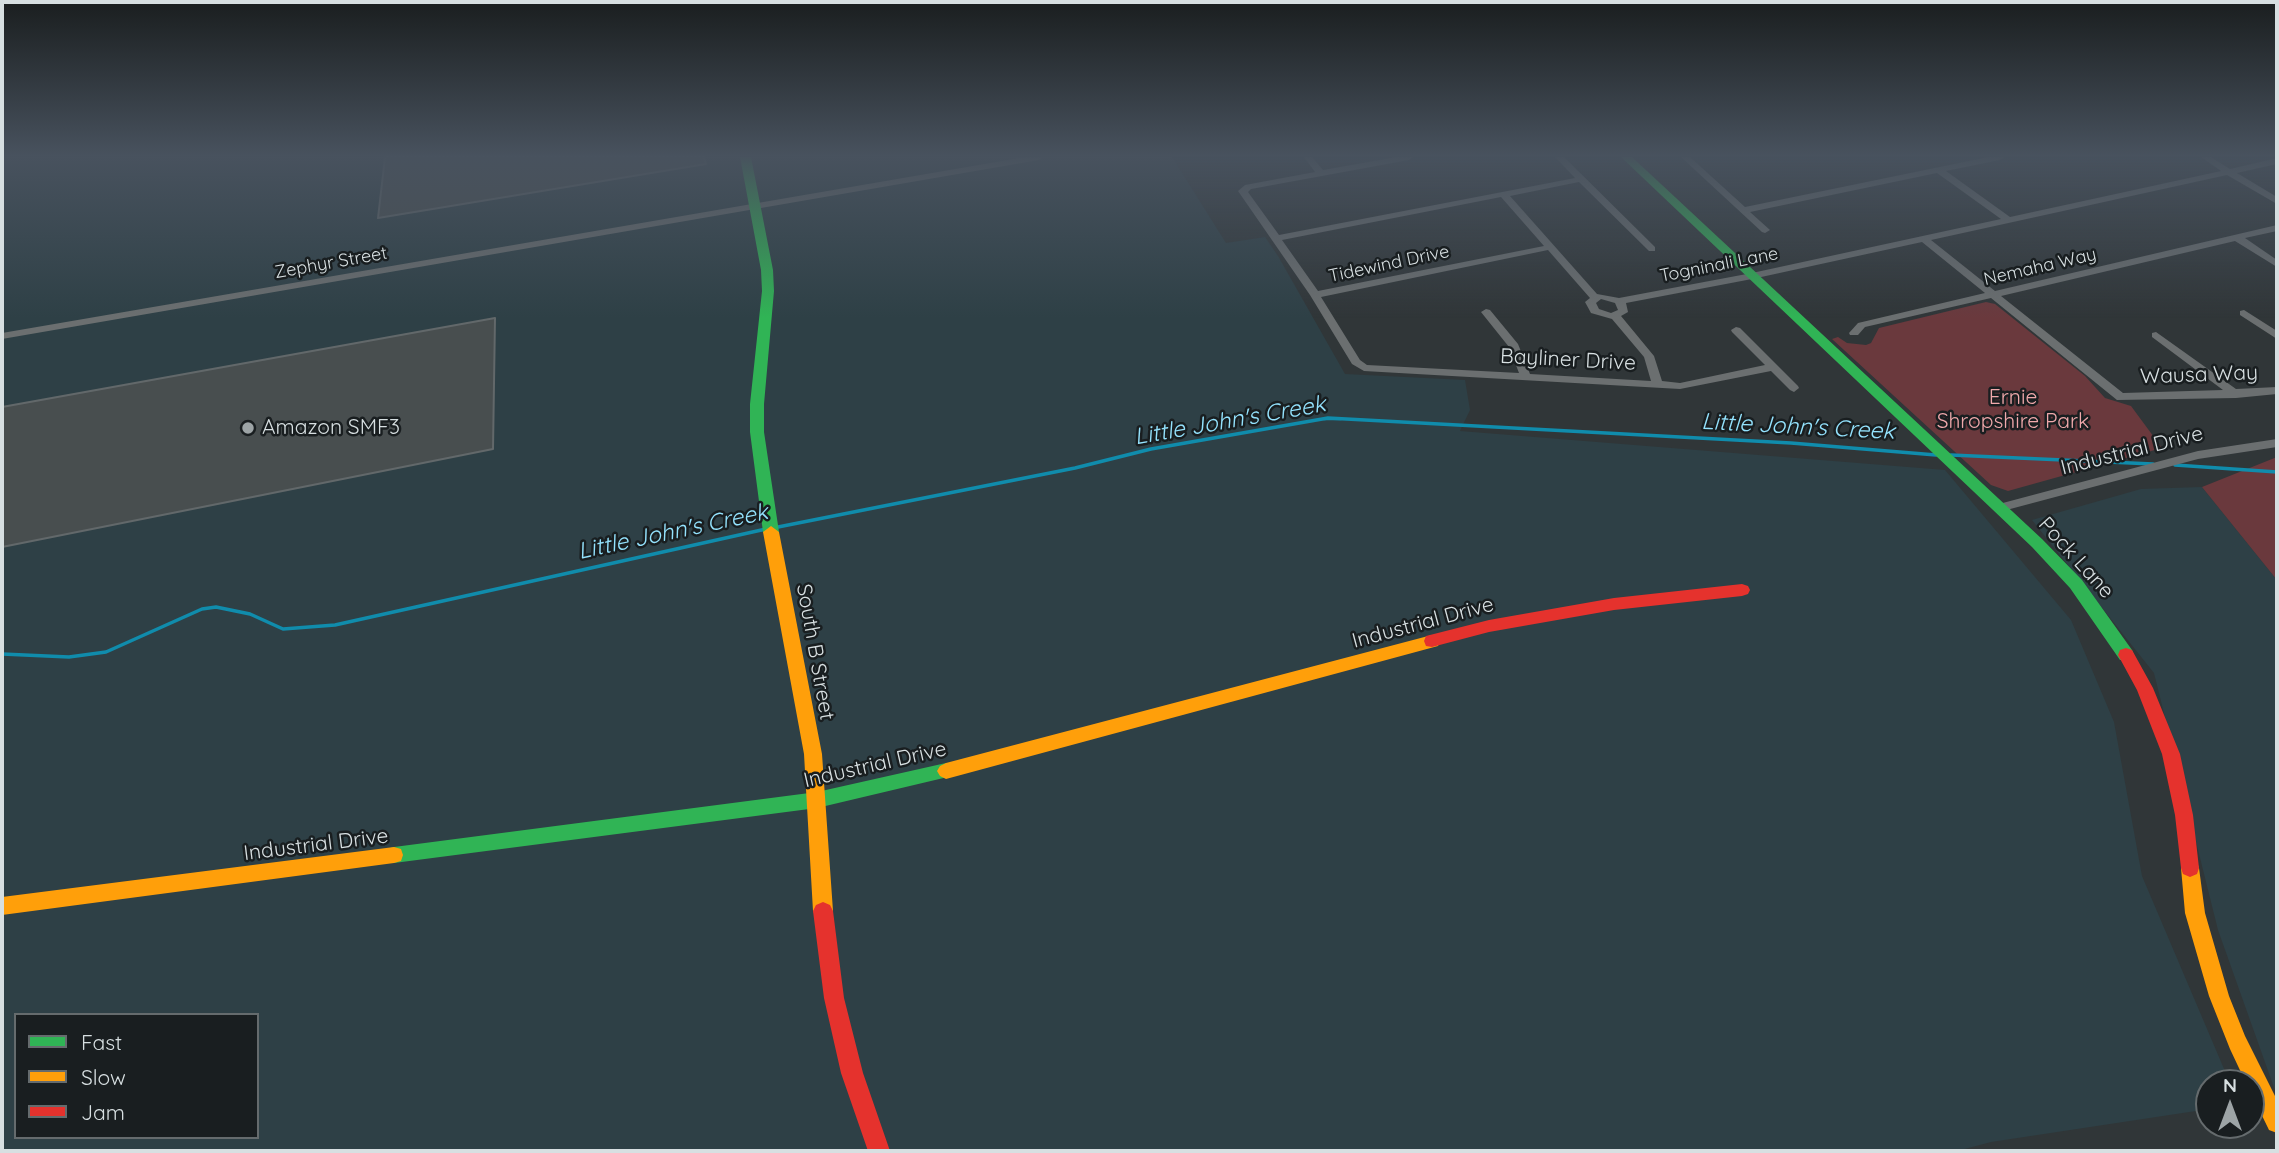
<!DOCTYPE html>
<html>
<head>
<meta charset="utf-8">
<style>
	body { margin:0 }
	#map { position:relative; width:2279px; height:1153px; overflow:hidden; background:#303638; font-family:Quicksand,sans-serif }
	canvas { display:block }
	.frame { position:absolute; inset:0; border:4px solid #d7dfe1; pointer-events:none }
	.legend { position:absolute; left:14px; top:1013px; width:245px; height:126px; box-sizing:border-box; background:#191e20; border:2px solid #656b6d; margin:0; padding:9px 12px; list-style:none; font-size:21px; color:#d7dfe1 }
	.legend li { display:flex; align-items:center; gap:14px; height:35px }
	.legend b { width:35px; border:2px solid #656b6d }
	.north { position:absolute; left:2195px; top:1069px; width:70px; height:70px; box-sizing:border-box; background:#191e20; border:2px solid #656b6d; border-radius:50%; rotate:0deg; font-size:19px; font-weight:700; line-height:28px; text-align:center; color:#d7dfe1 }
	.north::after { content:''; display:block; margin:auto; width:24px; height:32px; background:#9da4a6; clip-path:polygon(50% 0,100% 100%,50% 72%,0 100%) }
</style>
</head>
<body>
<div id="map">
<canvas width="2279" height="1153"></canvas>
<div class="frame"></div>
<ul class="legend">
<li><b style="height:9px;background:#30b455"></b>Fast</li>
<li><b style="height:9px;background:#ff9f0a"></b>Slow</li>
<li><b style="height:9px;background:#e5322d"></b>Jam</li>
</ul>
<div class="north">N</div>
</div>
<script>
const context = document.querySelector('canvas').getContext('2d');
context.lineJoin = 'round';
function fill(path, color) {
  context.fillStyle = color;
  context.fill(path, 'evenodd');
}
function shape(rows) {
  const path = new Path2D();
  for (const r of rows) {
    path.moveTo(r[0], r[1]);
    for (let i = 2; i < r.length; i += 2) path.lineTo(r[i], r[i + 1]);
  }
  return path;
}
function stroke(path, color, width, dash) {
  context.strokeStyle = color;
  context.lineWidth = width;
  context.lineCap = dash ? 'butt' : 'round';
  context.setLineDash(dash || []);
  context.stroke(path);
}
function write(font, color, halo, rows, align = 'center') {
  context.font = font + ' Quicksand,sans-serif';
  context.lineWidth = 5;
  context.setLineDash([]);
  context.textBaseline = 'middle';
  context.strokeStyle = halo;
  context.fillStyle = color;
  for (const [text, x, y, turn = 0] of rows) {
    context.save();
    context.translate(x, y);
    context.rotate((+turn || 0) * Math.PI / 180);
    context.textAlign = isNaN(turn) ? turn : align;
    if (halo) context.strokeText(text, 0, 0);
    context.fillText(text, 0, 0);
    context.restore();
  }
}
const built = shape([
	[2,157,1172,157,1226,243,1265,237,1278,256,1345,374,1465,380,1470,410,1460,431,1945,470,2071,620,2114,722,2142,876,2230,1083,2209,1083,2209,1109,1991,1142,1957,1151,2,1151],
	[16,1015,257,1015,257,1137,16,1137],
	[2202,487,2277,580,2277,1096,2218,930,2154,673,2032,520,2141,489]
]);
const green = shape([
	[1986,302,1995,304,2085,376,2105,398,2131,406,2162,448,2008,491,1991,485,1832,339,1838,337,1847,343,1866,345,1871,343,1879,328],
	[2277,457,2277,580,2202,487]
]);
const streamFar1 = shape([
	[1324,419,1341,419]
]);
const stream = shape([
	[1951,455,2153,464],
	[2175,465,2277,472],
	[773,528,1075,468,1151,449,1328,418,1791,443,1936,455],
	[2,654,69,657,106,652,202,609,216,607,250,614,283,629,335,625,766,529]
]);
const building = shape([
	[385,157,704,157,706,164,378,218,385,157],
	[495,318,493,449,2,547,2,407,495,318]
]);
const street = shape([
	[1025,157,1043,157,1039,160,2,339,2,333,1025,157],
	[1304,157,1312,157,1323,170,1396,157,1413,157,1409,160,1251,189,1248,192,1279,235,1575,178,1555,157,1564,157,1655,247,1655,251,1649,251,1579,182,1510,196,1597,294,1619,298,1752,273,2001,219,1937,173,1750,212,1770,230,1765,233,1762,232,1681,157,1690,157,1745,207,1988,157,2004,157,2000,160,1946,171,2010,217,2221,171,2201,157,2211,157,2230,169,2277,158,2277,164,2237,173,2277,197,2277,204,2227,175,1931,240,1995,291,2277,225,2277,231,2245,238,2277,260,2277,267,2235,241,2001,296,2123,393,2223,390,2152,337,2152,333,2156,332,2236,389,2277,387,2277,394,2236,398,2117,400,1991,298,1865,327,1858,335,1850,335,1849,333,1858,323,1985,293,1922,242,1752,279,1626,303,1628,312,1621,316,1654,356,1662,381,1680,383,1765,365,1732,332,1731,330,1736,327,1740,328,1798,386,1799,388,1794,392,1790,390,1771,371,1680,389,1364,371,1352,364,1310,295,1238,191,1245,185,1315,172,1304,157],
	[1501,197,1544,246,1318,291,1282,240,1501,197],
	[1548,250,1590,298,1585,302,1591,313,1612,319,1644,357,1651,381,1530,374,1518,344,1490,310,1486,309,1481,312,1509,347,1519,373,1367,365,1360,360,1321,297,1548,250],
	[1601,299,1615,303,1618,310,1611,313,1599,309,1596,303,1601,299],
	[2244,310,2277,331,2277,339,2240,315,2240,311,2244,310],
	[2277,439,2277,447,2198,459,1999,512,1993,508,1999,504,2198,451,2277,439]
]);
const fast = shape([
	[740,157,751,157,773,270,774,291,764,404,764,432,779,532,771,538,763,532,750,432,750,404,762,291,761,270,740,157],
	[1621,157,1632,157,2042,539,2082,580,2132,650,2134,655,2132,660,2120,660,2070,588,2032,547,1621,157],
	[946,763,952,766,955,771,952,776,817,808,394,863,387,861,385,855,387,849,394,847,817,792,946,763]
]);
const slow = shape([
	[771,526,779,532,822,754,833,911,830,917,823,920,816,917,813,911,804,754,763,532,771,526],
	[1432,635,1438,636,1440,641,1438,646,946,779,940,776,937,771,940,766,946,763,1432,635],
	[394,847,401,849,403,855,401,861,394,863,2,915,2,897,394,847],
	[2190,859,2197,862,2199,868,2205,913,2229,996,2245,1036,2277,1100,2277,1133,2269,1130,2251,1093,2251,1083,2246,1083,2230,1049,2209,996,2185,913,2181,868,2183,862,2190,859]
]);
const jam = shape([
	[1742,584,1748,586,1750,590,1748,594,1742,596,1614,610,1489,632,1432,647,1426,646,1424,641,1426,636,1489,620,1614,598,1742,584],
	[2126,648,2132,650,2153,688,2180,754,2193,815,2199,868,2197,874,2190,877,2183,874,2181,868,2175,815,2162,754,2137,690,2118,655,2120,650,2126,648],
	[823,902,830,905,833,911,844,998,863,1073,890,1151,868,1151,841,1073,824,998,813,911,816,905,823,902]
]);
const markers = [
	[248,428,7,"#9da4a6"]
];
const farStreetnames = [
	["Zephyr Street",331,263,-10],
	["Tidewind Drive",1389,264,-12],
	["Togninali Lane",1719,265,-11],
	["Nemaha Way",2040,267,-13]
];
const streetNames = [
	["Bayliner Drive",1568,360,3],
	["Wausa Way",2199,375,-2],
	["Industrial Drive",2132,451,-14],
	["Pock Lane",2076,558,48],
	["Industrial Drive",1423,623,-15],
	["South B Street",815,652,80],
	["Industrial Drive",875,765,-13],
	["Industrial Drive",316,845,-7]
];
const parkNames = [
	["Ernie",2013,398],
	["Shropshire Park",2013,422]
];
const poiNames = [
	["Amazon SMF3",262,428]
];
const waterNames = [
	["Little John's Creek",1230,421,-10],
	["Little John's Creek",1798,427,3],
	["Little John's Creek",673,532,-12]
];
fill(built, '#2e4046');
fill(green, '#6a393d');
stroke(streamFar1, '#108cac', 2.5);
stroke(stream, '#108cac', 3.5);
fill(building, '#484e4f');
stroke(building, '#62686a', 2);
fill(street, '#6b6f70');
fill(fast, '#30b455');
fill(slow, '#ff9f0a');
fill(jam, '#e5322d');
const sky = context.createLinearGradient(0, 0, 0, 318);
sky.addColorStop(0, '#1a1e1f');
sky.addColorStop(0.49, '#48525e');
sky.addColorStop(1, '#48525e00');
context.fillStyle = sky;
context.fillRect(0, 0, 2279, 318);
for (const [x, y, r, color] of markers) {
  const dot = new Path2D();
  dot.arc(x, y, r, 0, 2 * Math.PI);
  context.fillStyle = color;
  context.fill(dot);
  stroke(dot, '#191e20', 2.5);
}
write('18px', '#d7dfe1', '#191e20', farStreetnames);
write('21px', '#d7dfe1', '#191e20', streetNames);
write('21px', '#f1a9ac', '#191e20', parkNames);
write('21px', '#d7dfe1', '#191e20', poiNames, 'left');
write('italic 23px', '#94e3fe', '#191e20', waterNames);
</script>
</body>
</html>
